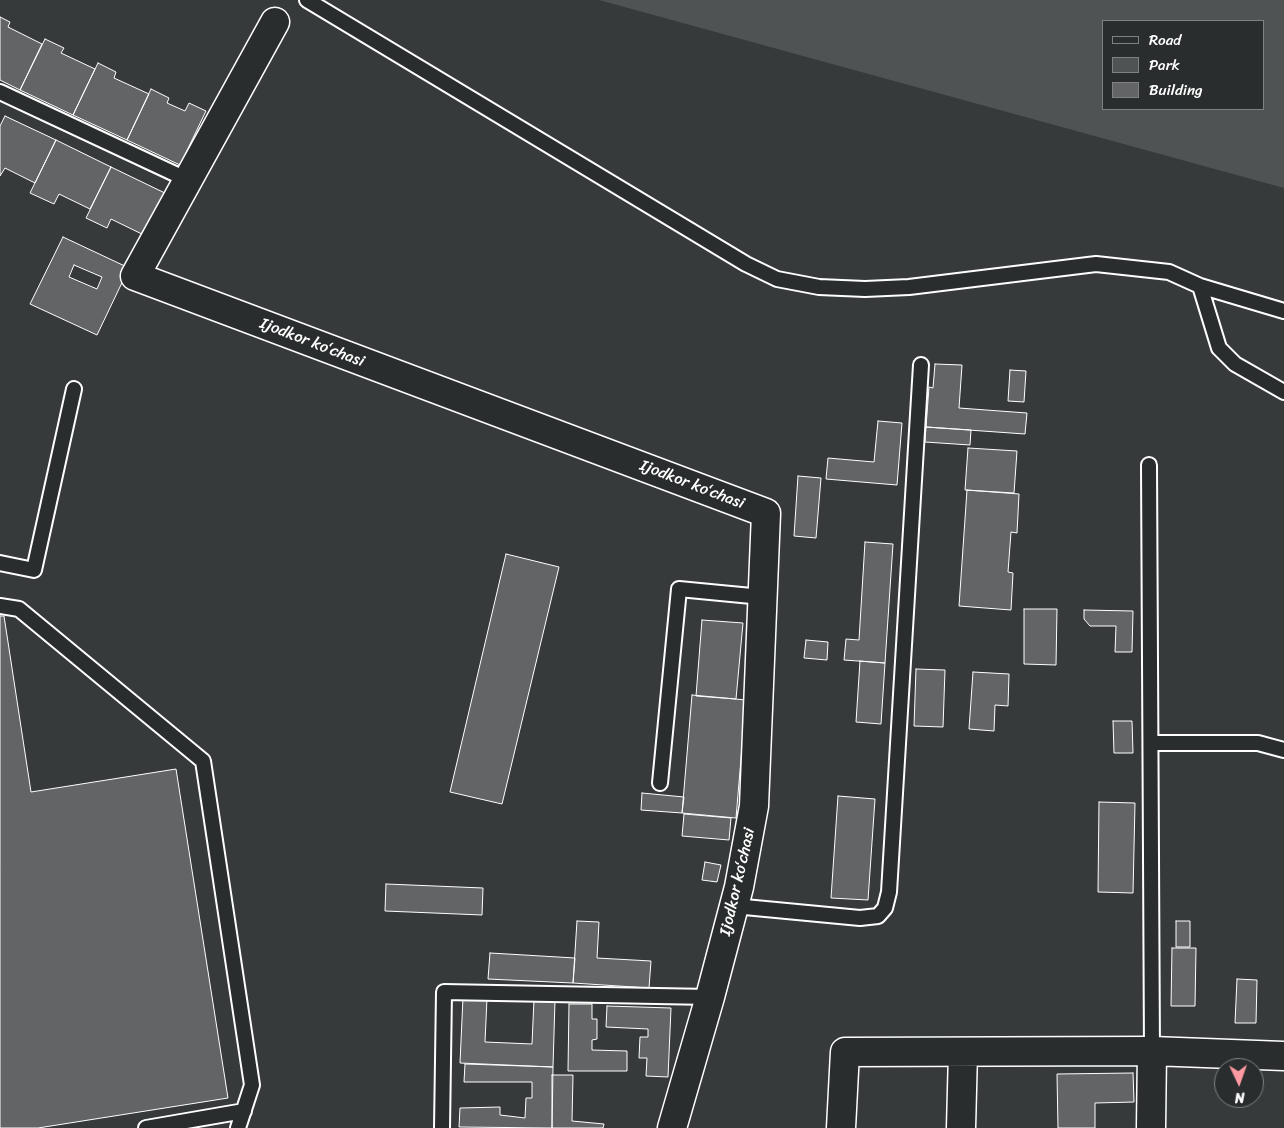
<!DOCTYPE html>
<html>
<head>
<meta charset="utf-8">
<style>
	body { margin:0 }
	#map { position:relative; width:1284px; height:1128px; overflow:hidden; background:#373a3b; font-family:Sriracha,sans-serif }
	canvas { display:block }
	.legend { position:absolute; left:1102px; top:20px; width:162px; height:90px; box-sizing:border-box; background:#2a2d2e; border:1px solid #7f8182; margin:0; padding:6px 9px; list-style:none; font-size:15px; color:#fff }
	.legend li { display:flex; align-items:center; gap:10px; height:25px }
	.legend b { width:25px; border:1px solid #7f8182 }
	.north { position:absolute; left:1214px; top:1058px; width:50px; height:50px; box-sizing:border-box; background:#2a2d2e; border:1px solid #7f8182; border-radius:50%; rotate:177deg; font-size:14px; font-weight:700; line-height:20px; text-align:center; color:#fff }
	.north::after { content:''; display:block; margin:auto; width:18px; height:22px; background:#ff9aa2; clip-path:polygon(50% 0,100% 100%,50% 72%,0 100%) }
</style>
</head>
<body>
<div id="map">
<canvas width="1284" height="1128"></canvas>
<ul class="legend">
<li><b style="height:6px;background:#2a2d2e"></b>Road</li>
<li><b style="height:14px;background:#505354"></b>Park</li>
<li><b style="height:14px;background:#636465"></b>Building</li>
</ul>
<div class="north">N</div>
</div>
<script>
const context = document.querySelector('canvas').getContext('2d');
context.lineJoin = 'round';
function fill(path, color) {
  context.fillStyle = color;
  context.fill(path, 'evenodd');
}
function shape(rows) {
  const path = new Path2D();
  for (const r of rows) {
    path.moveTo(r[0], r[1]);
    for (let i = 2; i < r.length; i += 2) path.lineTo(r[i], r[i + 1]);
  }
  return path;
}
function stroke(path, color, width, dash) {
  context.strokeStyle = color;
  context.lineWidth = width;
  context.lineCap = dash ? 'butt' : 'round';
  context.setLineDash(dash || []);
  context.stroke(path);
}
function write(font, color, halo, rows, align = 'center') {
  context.font = font + ' Sriracha,sans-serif';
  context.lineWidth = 4;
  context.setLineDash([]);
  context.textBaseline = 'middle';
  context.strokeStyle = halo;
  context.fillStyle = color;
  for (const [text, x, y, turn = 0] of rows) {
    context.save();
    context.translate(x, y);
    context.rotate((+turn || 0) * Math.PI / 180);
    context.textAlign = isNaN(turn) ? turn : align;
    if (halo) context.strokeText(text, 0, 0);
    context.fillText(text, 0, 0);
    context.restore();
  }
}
const green = shape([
	[599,0,1284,0,1284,188],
	[1103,21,1263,21,1263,109,1103,109]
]);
const building = shape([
	[0,17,10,22,8,27,42,44,20,90,0,80,0,17],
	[45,39,64,48,61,53,95,69,73,115,20,90,45,39],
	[98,63,116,72,114,78,149,94,127,140,73,115,98,63],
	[151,89,169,98,167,103,185,111,189,103,206,111,180,165,127,140,151,89],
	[5,116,56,140,35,183,5,168,0,176,0,126,5,116],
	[56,140,111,167,90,209,59,194,54,204,30,193,56,140],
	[111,167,169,195,148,237,111,219,107,228,86,218,111,167],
	[63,237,129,268,97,335,30,304,63,237],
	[74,265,102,277,97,289,69,277,74,265],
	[935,364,962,365,959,408,1027,413,1025,434,926,427,929,387,933,388,935,364],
	[1010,370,1026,371,1024,402,1008,401,1010,370],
	[878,421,902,423,897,485,826,479,828,458,874,462,878,421],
	[926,427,971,430,970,445,925,442,926,427],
	[968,448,1017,451,1014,493,965,490,968,448],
	[798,476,821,478,816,538,794,536,798,476],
	[967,490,1019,494,1017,533,1011,532,1008,572,1013,573,1011,610,959,606,967,490],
	[865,542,893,544,885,663,844,660,846,639,859,640,865,542],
	[506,554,559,567,502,804,450,792,506,554],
	[1024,609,1057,609,1056,665,1024,664,1024,609],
	[1084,610,1133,611,1132,652,1115,652,1116,626,1090,626,1084,619,1084,610],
	[0,616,4,616,31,792,176,769,228,1098,38,1128,0,1128,0,616],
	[702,620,743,623,736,699,696,696,702,620],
	[806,640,828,642,827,660,804,658,806,640],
	[860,661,885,663,881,724,856,722,860,661],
	[916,669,945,670,943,727,914,726,916,669],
	[973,672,1009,674,1008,706,995,705,994,731,969,729,973,672],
	[692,695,746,700,736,818,682,813,692,695],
	[1113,721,1132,721,1133,753,1114,753,1113,721],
	[642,793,684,797,682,813,641,810,642,793],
	[838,796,875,799,868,900,831,898,838,796],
	[1099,802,1135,803,1133,893,1098,892,1099,802],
	[684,814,731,818,729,840,682,836,684,814],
	[705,862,721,865,717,882,702,880,705,862],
	[386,884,483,888,482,915,385,911,386,884],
	[577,921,599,922,597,958,651,961,649,988,573,983,577,921],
	[1176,921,1190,921,1190,947,1176,947,1176,921],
	[1172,948,1196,948,1195,1006,1171,1006,1172,948],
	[490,953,575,958,573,983,488,979,490,953],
	[1237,979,1257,980,1256,1023,1235,1023,1237,979],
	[463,997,487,998,485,1042,532,1044,534,999,555,1000,553,1067,460,1063,463,997],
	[569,1004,592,1004,592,1019,597,1019,597,1039,592,1040,592,1050,627,1051,627,1071,568,1071,569,1004],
	[607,1006,671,1008,668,1077,646,1076,647,1058,639,1058,640,1037,648,1037,648,1029,606,1027,607,1006],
	[465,1064,553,1067,552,1128,459,1127,460,1108,500,1107,500,1115,525,1118,526,1098,532,1098,532,1082,464,1082,465,1064],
	[1133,1073,1134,1102,1095,1103,1095,1128,1058,1128,1057,1074,1133,1073],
	[552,1075,573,1075,572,1121,604,1124,603,1128,552,1128,552,1075]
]);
const service = shape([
	[307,0,746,264,777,279,819,287,865,289,909,287,1096,264,1169,272,1200,286,1284,311],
	[0,92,188,180],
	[1200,286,1219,348,1235,364,1284,392],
	[1149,465,1152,1051],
	[0,563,34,570,74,389],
	[0,606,19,609,203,761,252,1085,238,1128],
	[1152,743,1258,743,1284,750],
	[660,783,679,589,762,597],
	[734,906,860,918,878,916,885,908,889,892,921,365],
	[146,1128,244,1111],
	[442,1128,444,992,710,997]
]);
const minor = shape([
	[275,22,135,276,766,513,754,806,739,887,710,997,672,1128],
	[841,1128,845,1052,1152,1051,1284,1056],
	[961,1128,963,1052],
	[1151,1128,1152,1051]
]);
const streetNames = [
	["Ijodkor koʻchasi",312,343,21],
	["Ijodkor koʻchasi",692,485,21],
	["Ijodkor koʻchasi",738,882,-77]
];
fill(green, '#505354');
fill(building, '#636465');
stroke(building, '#fff', 1);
stroke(service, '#fff', 18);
stroke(minor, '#fff', 31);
stroke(service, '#2a2d2e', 14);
stroke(minor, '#2a2d2e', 28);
write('16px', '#fff', '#2a2d2e', streetNames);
</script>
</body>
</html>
